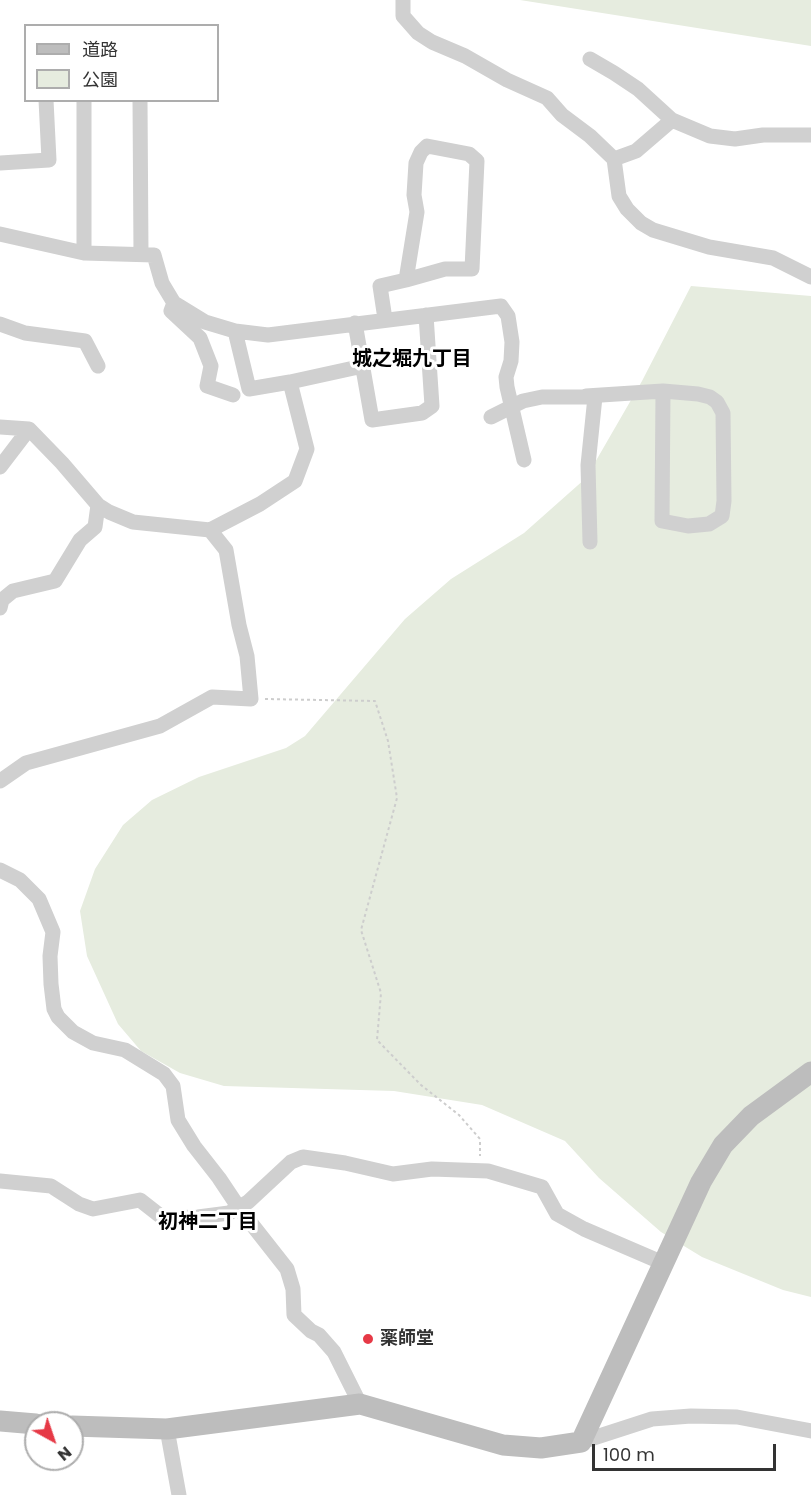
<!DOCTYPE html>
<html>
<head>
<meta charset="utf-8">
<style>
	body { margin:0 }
	#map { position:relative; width:811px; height:1495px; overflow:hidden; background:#fff; font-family:Poppins,"Noto Sans JP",sans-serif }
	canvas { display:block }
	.legend { position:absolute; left:24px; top:24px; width:195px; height:78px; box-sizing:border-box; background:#fff; border:2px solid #adadad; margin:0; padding:8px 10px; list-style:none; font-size:18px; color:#333 }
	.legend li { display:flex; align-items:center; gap:12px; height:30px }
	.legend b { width:30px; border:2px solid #adadad }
	.north { position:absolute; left:24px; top:1411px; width:60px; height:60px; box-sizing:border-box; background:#fff; border:2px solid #adadad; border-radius:50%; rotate:140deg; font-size:16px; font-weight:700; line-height:24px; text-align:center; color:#333 }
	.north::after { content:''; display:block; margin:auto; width:21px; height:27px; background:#e63946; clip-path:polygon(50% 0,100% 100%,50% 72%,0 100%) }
	.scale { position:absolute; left:592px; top:1444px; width:184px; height:27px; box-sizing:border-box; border:3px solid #333; border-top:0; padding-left:8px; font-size:18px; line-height:21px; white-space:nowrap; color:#333; -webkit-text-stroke:4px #fff; paint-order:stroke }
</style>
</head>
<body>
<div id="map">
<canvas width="811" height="1495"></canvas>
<ul class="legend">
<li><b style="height:8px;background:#bdbdbd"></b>道路</li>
<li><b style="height:16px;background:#e6ecdf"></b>公園</li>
</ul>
<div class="north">N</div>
<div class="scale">100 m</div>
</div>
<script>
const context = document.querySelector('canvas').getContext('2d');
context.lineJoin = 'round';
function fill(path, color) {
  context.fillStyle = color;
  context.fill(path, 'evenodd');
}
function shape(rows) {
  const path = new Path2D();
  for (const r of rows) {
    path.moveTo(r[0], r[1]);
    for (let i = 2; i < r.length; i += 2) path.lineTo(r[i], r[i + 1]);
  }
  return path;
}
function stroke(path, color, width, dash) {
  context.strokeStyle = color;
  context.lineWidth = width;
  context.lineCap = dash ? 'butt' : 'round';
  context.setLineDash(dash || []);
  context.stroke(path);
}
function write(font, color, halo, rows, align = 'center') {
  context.font = font + ' Poppins,"Noto Sans JP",sans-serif';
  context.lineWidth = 6;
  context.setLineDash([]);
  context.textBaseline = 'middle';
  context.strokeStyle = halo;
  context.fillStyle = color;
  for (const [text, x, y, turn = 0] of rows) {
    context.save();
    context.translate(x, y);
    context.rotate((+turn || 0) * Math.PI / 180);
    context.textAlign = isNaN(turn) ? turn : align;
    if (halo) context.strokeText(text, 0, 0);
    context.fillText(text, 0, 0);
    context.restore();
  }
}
const green = shape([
	[520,0,811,0,811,46],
	[691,286,811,296,811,1297,783,1290,702,1257,661,1232,599,1178,565,1141,482,1105,394,1091,224,1086,180,1073,141,1051,118,1024,87,956,80,911,95,869,123,825,152,800,199,777,286,748,305,736,405,619,451,579,524,533,586,478,642,381]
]);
const path = shape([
	[265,699,375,701,388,741,397,798,361,930,381,993,377,1040,421,1085,459,1115,480,1139,480,1156]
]);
const street = shape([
	[403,0,403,16,418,33,432,42,465,56,507,80,547,98,562,115,590,136,614,159,619,196,627,209,641,223,653,230,709,247,773,258,811,277],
	[590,59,614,73,638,89,672,120],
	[84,100,84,253],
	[140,100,141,254],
	[614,159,636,151,672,120,710,136,735,139,763,135,811,135],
	[0,163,49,160,46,100],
	[0,234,84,253,154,255,162,283,174,303,205,322,235,331,268,335,501,306,508,316,512,342,511,361,506,377,507,387,524,460],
	[174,303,171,311,200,338,211,366,207,386,233,395],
	[385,319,380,286,406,280,445,269,472,269,477,161,469,154,427,146,421,152,416,163,414,195,417,212,406,280],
	[355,323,372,420,422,413,432,406,426,315],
	[0,324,25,333,85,341,98,366],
	[235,331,249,389,290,382,363,366],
	[663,391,698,394,710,397,717,402,723,413,724,501,722,516,709,524,688,526,662,521,663,391],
	[586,396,663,391],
	[491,417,523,401,542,397,595,397],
	[0,427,29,429,62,463,98,505,109,512,133,522,210,530,260,504,295,481,307,449,290,382],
	[0,467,29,429],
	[590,542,588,465,595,397],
	[0,608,2,600,13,591,55,581,80,540,95,527,98,505],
	[0,781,26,763,160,726,212,697,251,699,247,656,239,625,226,550,210,530],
	[0,870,20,880,39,899,53,932,50,956,51,984,54,1009,58,1017,73,1032,93,1043,125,1050,164,1074,173,1086,178,1120,194,1146,219,1178,239,1208,287,1269,293,1289,294,1315,311,1331,319,1335,334,1352,360,1404],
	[0,1181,51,1186,79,1204,93,1209,140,1200,163,1218,198,1217,229,1213,248,1202,291,1162,303,1157,345,1163,393,1174,432,1169,488,1171,542,1187,557,1214,584,1229,663,1263],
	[167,1429,179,1495],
	[581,1442,652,1419,691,1416,737,1417,811,1431]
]);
const secondary = shape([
	[0,1421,36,1424],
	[72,1426,167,1429,360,1404,503,1445,541,1448,581,1442,701,1182,723,1145,751,1116,811,1072]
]);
const markers = [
	[368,1339,6,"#e63946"]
];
const poiNames = [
	["薬師堂",380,1339]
];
const neighbourhoodNames = [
	["城之堀九丁目",412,360],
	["初神二丁目",208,1223]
];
fill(green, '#e6ecdf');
stroke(path, '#cdcdcd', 2, [3, 3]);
stroke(street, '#d0d0d0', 15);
stroke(secondary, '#bdbdbd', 21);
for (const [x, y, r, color] of markers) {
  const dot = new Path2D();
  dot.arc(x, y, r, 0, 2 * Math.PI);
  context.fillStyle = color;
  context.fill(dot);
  stroke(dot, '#fff', 2);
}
write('bold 18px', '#333', '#fff', poiNames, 'left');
write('bold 20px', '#000', '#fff', neighbourhoodNames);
</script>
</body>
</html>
